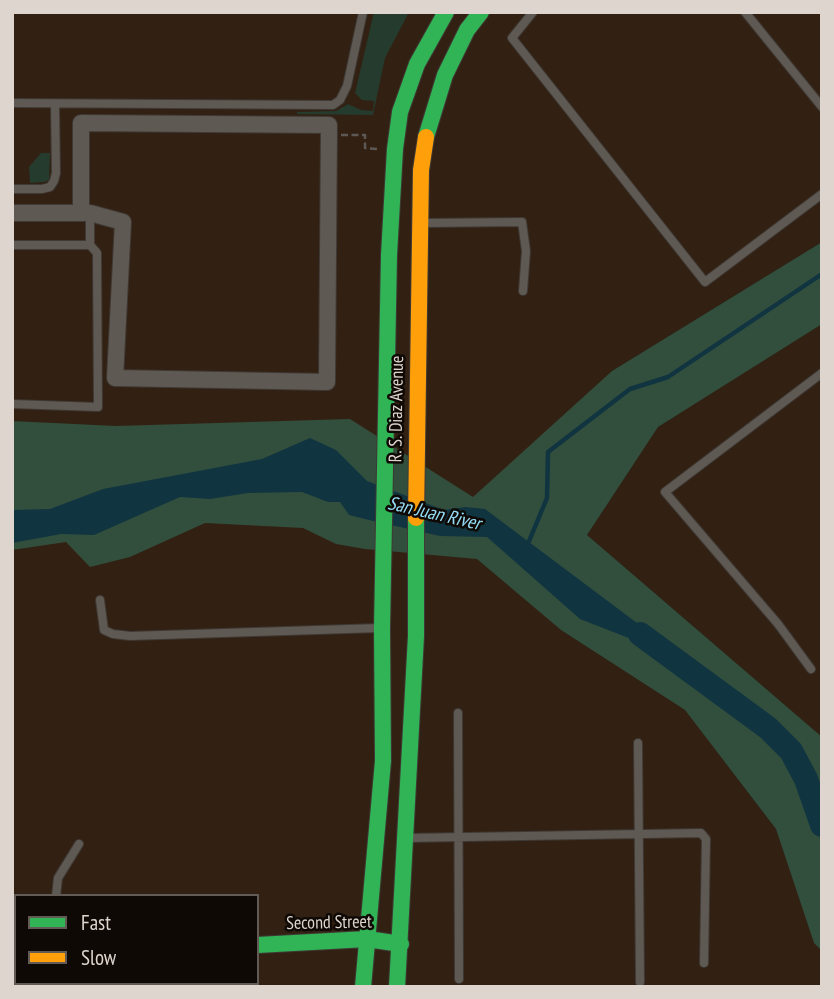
<!DOCTYPE html>
<html>
<head>
<meta charset="utf-8">
<style>
	body { margin:0 }
	#map { position:relative; width:834px; height:999px; overflow:hidden; background:#241e18; font-family:"PT Sans Narrow",sans-serif }
	canvas { display:block }
	.frame { position:absolute; inset:0; border:14px solid #ded5ce; pointer-events:none }
	.legend { position:absolute; left:14px; top:894px; width:245px; height:91px; box-sizing:border-box; background:#0f0905; border:2px solid #625b55; margin:0; padding:9px 12px; list-style:none; font-size:21px; color:#ded5ce }
	.legend li { display:flex; align-items:center; gap:14px; height:35px }
	.legend b { width:35px; border:2px solid #625b55 }
</style>
</head>
<body>
<div id="map">
<canvas width="834" height="999"></canvas>
<div class="frame"></div>
<ul class="legend">
<li><b style="height:9px;background:#30b455"></b>Fast</li>
<li><b style="height:9px;background:#ff9f0a"></b>Slow</li>
</ul>
</div>
<script>
const context = document.querySelector('canvas').getContext('2d');
context.lineJoin = 'round';
function fill(path, color) {
  context.fillStyle = color;
  context.fill(path, 'evenodd');
}
function shape(rows) {
  const path = new Path2D();
  for (const r of rows) {
    path.moveTo(r[0], r[1]);
    for (let i = 2; i < r.length; i += 2) path.lineTo(r[i], r[i + 1]);
  }
  return path;
}
function stroke(path, color, width, dash) {
  context.strokeStyle = color;
  context.lineWidth = width;
  context.lineCap = dash ? 'butt' : 'round';
  context.setLineDash(dash || []);
  context.stroke(path);
}
function write(font, color, halo, rows, align = 'center') {
  context.font = font + ' "PT Sans Narrow",sans-serif';
  context.lineWidth = 5;
  context.setLineDash([]);
  context.textBaseline = 'middle';
  context.strokeStyle = halo;
  context.fillStyle = color;
  for (const [text, x, y, turn = 0] of rows) {
    context.save();
    context.translate(x, y);
    context.rotate((+turn || 0) * Math.PI / 180);
    context.textAlign = isNaN(turn) ? turn : align;
    if (halo) context.strokeText(text, 0, 0);
    context.fillText(text, 0, 0);
    context.restore();
  }
}
const built = shape([
	[12,12,822,12,822,242,612,371,478,559,561,630,685,710,776,829,814,943,822,951,822,987,12,987],
	[16,896,257,896,257,983,16,983],
	[822,324,822,737,587,535,658,427]
]);
const green = shape([
	[374,12,409,12,385,58,373,115,297,114,297,112,336,111,348,104,361,110,373,111,374,101,362,100,355,93],
	[41,153,50,153,49,180,45,182,30,183,29,167]
]);
const forest = shape([
	[822,242,822,324,658,427,587,535,822,737,822,951,814,943,776,829,685,710,561,630,477,559,365,549,336,544,303,528,205,523,130,557,90,567,66,542,12,550,12,421,116,426,350,419,473,497,612,371]
]);
const water = shape([
	[310,438,336,450,367,481,444,510,465,507,485,509,645,629,667,653,580,619,487,537,440,536,369,520,349,515,340,502,328,502,302,492,248,493,210,499,180,497,94,535,61,534,12,543,12,510,50,509,103,489,262,459]
]);
const stream = shape([
	[527,546,547,498,548,452,630,389,668,377,822,274]
]);
const river = shape([
	[640,634,768,728,791,751,806,779,822,825]
]);
const path = shape([
	[341,135,365,135,365,148,377,149]
]);
const lane = shape([
	[533,12,512,38,705,282,822,194],
	[745,12,822,107],
	[12,103,333,105,340,100,347,86,363,12],
	[12,189,42,189,50,187,54,181,56,173,55,104],
	[423,223,522,222,526,251,523,291],
	[12,245,90,245],
	[12,404,98,407,97,253,90,245,90,213],
	[100,600,104,630,113,634,130,636,379,628],
	[811,669,778,624,665,492,822,373],
	[458,713,459,979],
	[638,743,640,982],
	[406,838,701,833,706,839,704,963],
	[56,896,58,878,79,844]
]);
const street = shape([
	[12,213,90,213,123,222,115,378,327,382,329,125,81,123,81,212]
]);
const fast = shape([
	[426,137,445,75,467,30,481,12],
	[257,945,367,939,401,944],
	[12,955,16,955],
	[363,987,383,761,382,628,389,255,395,149,400,112,417,64,446,12],
	[397,987,416,636,416,518]
]);
const slow = shape([
	[416,518,421,170,426,137]
]);
const streetNames = [
	["R. S. Diaz Avenue",397,409,-89],
	["Second Street",329,923,-1]
];
const waterNames = [
	["San Juan River",434,514,13]
];
fill(built, '#322112');
fill(green, '#243b2e');
fill(forest, '#324e3d');
fill(water, '#103540');
stroke(stream, '#103540', 4.5);
stroke(river, '#103540', 24);
stroke(lane, '#3f3935', 10);
stroke(street, '#3f3935', 18);
stroke(fast, '#3f3935', 18);
stroke(slow, '#3f3935', 18);
stroke(path, '#5d5853', 2.5, [7, 3.5]);
stroke(lane, '#5f5954', 8);
stroke(street, '#5f5954', 16);
stroke(fast, '#30b455', 16);
stroke(slow, '#ff9f0a', 16);
write('18px', '#ded5ce', '#0f0905', streetNames);
write('italic 19px', '#95ddf6', '#0f0905', waterNames);
</script>
</body>
</html>
